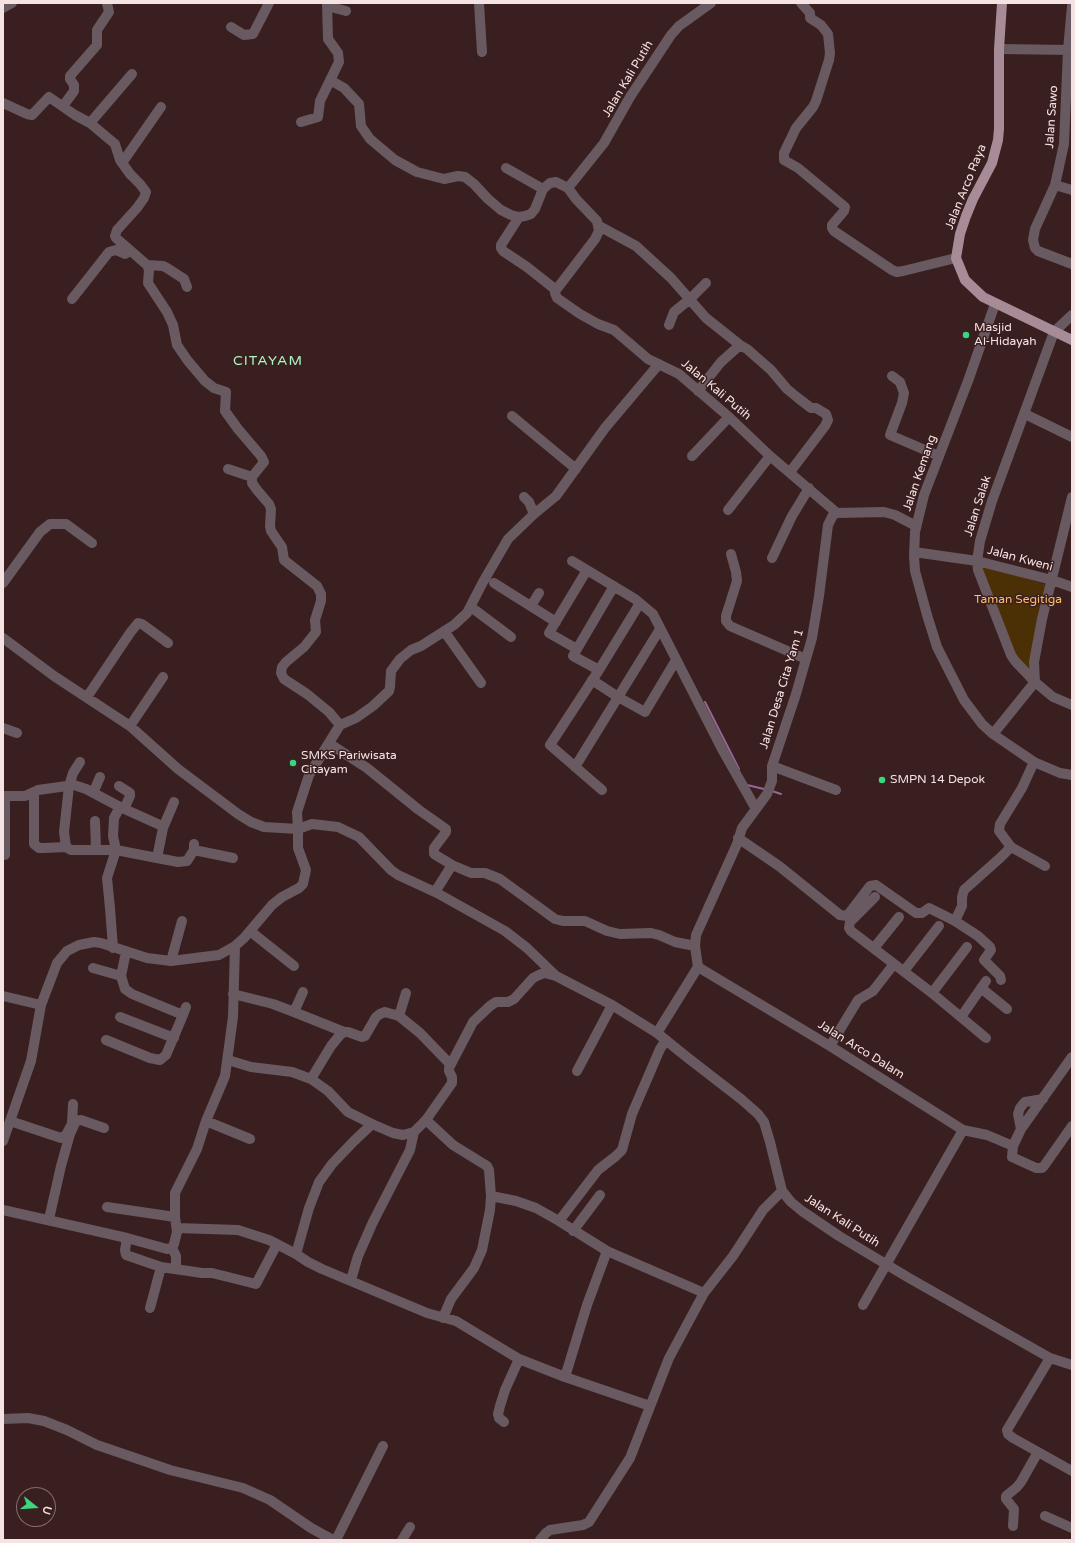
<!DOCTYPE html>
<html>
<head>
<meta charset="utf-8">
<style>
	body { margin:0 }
	#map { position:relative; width:1075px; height:1543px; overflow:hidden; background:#3a1f20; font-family:"Varela Round",sans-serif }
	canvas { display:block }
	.frame { position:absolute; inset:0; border:4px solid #f5e2e2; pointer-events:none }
	.north { position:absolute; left:16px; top:1487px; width:40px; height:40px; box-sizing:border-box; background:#3a1f20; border:1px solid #856d6e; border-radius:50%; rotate:107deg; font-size:11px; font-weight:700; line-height:16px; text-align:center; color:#f5e2e2 }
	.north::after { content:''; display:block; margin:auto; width:14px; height:18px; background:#3ad77f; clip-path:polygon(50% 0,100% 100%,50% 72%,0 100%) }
</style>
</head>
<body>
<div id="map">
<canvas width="1075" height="1543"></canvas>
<div class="frame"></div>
<div class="north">U</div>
</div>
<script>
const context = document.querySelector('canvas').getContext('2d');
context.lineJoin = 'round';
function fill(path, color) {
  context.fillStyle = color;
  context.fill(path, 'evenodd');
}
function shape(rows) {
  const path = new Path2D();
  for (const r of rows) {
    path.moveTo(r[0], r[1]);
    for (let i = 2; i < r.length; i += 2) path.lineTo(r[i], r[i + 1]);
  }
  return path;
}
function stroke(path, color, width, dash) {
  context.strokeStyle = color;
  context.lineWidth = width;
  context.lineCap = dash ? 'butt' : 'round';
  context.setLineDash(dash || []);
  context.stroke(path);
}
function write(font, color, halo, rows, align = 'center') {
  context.font = font + ' "Varela Round",sans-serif';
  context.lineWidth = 3;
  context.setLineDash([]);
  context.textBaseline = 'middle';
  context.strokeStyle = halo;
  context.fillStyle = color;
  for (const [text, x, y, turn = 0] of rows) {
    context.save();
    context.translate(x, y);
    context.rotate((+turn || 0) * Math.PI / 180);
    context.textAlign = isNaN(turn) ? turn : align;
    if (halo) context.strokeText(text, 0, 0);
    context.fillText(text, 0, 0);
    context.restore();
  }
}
const green = shape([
	[981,566,987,566,1047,585,1038,614,1030,661,1031,669,1029,671,1014,658]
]);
const stream = shape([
	[705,702,739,769],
	[747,785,764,789],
	[772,791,781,794]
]);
const minor = shape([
	[479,3,482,52],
	[711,3,679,26,671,35,630,97,604,143,568,188,576,199,597,221,599,231,595,239,556,290,555,293,557,298,580,314,598,324,614,330,648,359,679,374,729,417,770,456,837,513],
	[801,3,810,13,810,18,821,25,828,34,830,53,829,60,816,101,813,107,796,128,784,153,784,160,798,168,845,207,844,211,832,225,832,228,834,231,892,270,897,272,903,271,956,258],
	[327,6,346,11],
	[1072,6,1068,50,1064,144,1055,185,1035,229,1033,240,1035,248,1038,251,1072,264],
	[3,8,12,3],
	[231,27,244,35,253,34,269,3],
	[999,49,1072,50],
	[330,80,344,88,359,104,361,126,370,139,395,160,417,172,444,179,458,176,465,177,474,184,488,199,501,210,511,215,519,217,525,216,531,214,535,209,543,189,550,183,556,182,568,188],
	[3,103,27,114,32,115,49,97,75,115,90,123,115,144,120,160,130,174,140,184,146,192,144,198,137,208,117,230,115,236,116,238,147,265,149,270,148,283,167,312,173,325,177,345,188,361,205,381,214,388,226,392,225,411,238,429,261,456,264,462,252,477,252,483,257,490,269,504,271,509,270,526,271,531,282,547,284,560,317,586,321,594,321,601,315,620,316,632,304,647,286,662,282,667,281,673,284,679,307,694,329,712,340,725,309,775,297,812,298,829,264,827,251,822,238,814,178,769,130,726,54,676,3,638],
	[63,106,74,91,74,85,70,79,70,76,97,45,97,30,109,12,107,3],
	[301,122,318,117,320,101,339,62,338,53,328,39,327,3],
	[90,123,132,74],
	[122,163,161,107],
	[506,168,543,189],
	[1055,185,1072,190],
	[519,217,501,245,501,248,503,251,527,267,556,290],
	[599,226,636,246,671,278,706,318,740,345,747,349,771,370,787,389,798,398,811,408,816,408,826,414,828,420,825,426,790,472],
	[147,265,163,266,167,268,184,279,187,287],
	[72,299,109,252,116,250,125,254,130,251],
	[995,304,968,381,924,495,915,532,914,556,915,571,927,615,937,647,964,700,982,724,993,734,1009,745,1034,762,1060,773,1072,775],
	[669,325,674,312,690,299,706,283],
	[892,376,900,382,904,393,902,403,890,435,939,456],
	[698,391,721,362,740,345],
	[1025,414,1072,437],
	[512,416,576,469],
	[692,456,729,417],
	[228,469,252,477],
	[524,497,529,502,534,514],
	[1072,497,1042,619,1034,662,1035,682,1053,697,1072,705],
	[728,510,770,456],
	[837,513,884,512,895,515,916,526],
	[914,552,977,561,1052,580,1072,587],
	[731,554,736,572,737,581,726,616,726,621,730,626,806,659],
	[772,558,792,516,809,488],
	[572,561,635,599,653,614,722,749,756,809],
	[587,570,549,633,577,649,614,586],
	[3,583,40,532,50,524,66,524,92,543],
	[494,583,556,622],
	[531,606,539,593],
	[471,607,511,637],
	[444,631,481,683],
	[577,649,573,656,599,670,640,603],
	[599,670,550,745,602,790],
	[592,680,618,697,645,712,676,660],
	[87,697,130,633,138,623,142,624,168,643],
	[340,725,356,718,373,706,389,691,390,687,391,671,400,659,411,650,421,646,454,625,467,613,483,582,508,539,534,514,556,496,605,428,659,364],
	[130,726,163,677],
	[3,728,17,733],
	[993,734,1035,682,1015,661,1011,655,978,570,977,561,980,541,992,501,1054,332,1072,315],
	[330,744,367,768,419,810,446,829,446,832,434,848,434,854,452,865,471,873,485,873,500,879,555,919,563,921,585,921,607,931,620,934,651,933,659,935,675,942,695,946],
	[80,762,73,773,69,786,64,832,66,847,71,850,116,850,157,858],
	[772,766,836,790],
	[575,767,660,629],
	[119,786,130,793,130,796,124,809],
	[34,793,34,844,39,848,44,848,66,847],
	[93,793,100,777],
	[3,796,25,796,38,790,74,785,86,789,120,807],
	[95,821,96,849],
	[163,828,174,802],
	[738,838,779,866,840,915,847,916,870,886,876,885,916,913,922,913,929,908,955,921],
	[1011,847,1045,866],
	[194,850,233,858],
	[5,855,5,796],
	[435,892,452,865],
	[875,897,850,922,849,928,851,931,932,993,986,1038],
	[250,931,294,966],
	[113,948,110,908,107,878,116,850,113,836,114,818,120,807,160,825,163,828,157,858,178,862,187,861,194,850,194,844],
	[874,948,899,917],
	[126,952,121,976,125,989,132,994,183,1015,186,1007],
	[171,961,182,921],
	[698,967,830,1046,963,1130,987,1135,1013,1146],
	[93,968,121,976],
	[904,971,939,926],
	[1001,980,1000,976,984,960,991,950,990,947,978,936,955,921,962,906,962,897,964,890,1000,858,1011,847,999,831,1000,824,1022,788,1034,762],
	[981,988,1007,1009],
	[406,993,399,1016,420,1033,450,1064],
	[932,993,967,947],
	[233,994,273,1004,294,1012,303,992],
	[3,996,41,1005],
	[294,1012,344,1032],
	[120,1017,174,1038],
	[961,1017,986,981],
	[657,1033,698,967,695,946,696,935,737,844,742,828,767,794,772,781,772,766,796,694,812,638,819,596,828,525,833,515,837,513],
	[106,1040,150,1058,160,1060,166,1055,183,1015],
	[830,1046,858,1000,873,991,894,964],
	[1072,1057,1021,1129,1013,1146,1012,1157,1036,1168,1042,1168,1044,1166,1072,1126],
	[228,1060,251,1067,292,1072,311,1079,328,1091,348,1112,372,1124],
	[577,1071,612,1005],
	[311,1079,331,1046,340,1035,344,1032,348,1032,362,1037,365,1036,376,1017,380,1014,385,1012,399,1016],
	[426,1120,453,1145,487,1166,489,1170,491,1196,516,1201,536,1208,559,1221,607,1251,704,1293],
	[10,1121,61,1138,66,1135,72,1124,73,1104],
	[206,1121,250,1139],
	[1021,1129,1018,1114,1020,1108,1025,1102,1043,1099],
	[414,1132,403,1135,393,1133,372,1124,354,1141,332,1164,319,1182,309,1208,296,1254,308,1262,322,1269,427,1313,456,1321,519,1359,565,1377,650,1406],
	[3,1141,31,1061,41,1005,57,963,67,951,79,945,94,942,101,943,147,958,171,961,219,955,235,946,244,938,272,905,282,897,299,888,303,884,306,870,298,848,298,829,312,824,338,827,359,837,391,870,398,875,437,893,505,931,527,948,556,976,612,1005,657,1033,688,1058,741,1099,758,1114,764,1122,770,1142,782,1191,791,1202,802,1211,839,1236,909,1278,1050,1358,1072,1365],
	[107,1207,175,1217],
	[3,1210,127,1238,125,1250,126,1255,161,1267,202,1273,212,1273,256,1284,277,1244],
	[49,1219,61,1166,70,1134,76,1121,81,1120,104,1128],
	[559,1221,598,1170,616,1156,622,1150,632,1114,660,1049,666,1040],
	[177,1228,238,1230,269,1240,296,1254],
	[573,1231,600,1195],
	[127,1238,167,1249,172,1248,174,1244,177,1232,175,1217,175,1193,197,1149,206,1121,225,1076,233,1017,235,946],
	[172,1248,176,1256,176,1268],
	[351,1280,358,1256,373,1222,410,1150,414,1132,426,1120,452,1083,452,1077,449,1071,449,1068,473,1022,490,1006,496,1002,508,1002,514,999,533,978,539,975,544,973,556,976],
	[863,1305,963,1130],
	[150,1308,161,1267],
	[443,1318,451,1299,474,1268,482,1250,490,1210,491,1196],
	[1050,1358,1007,1430,1008,1434,1013,1438,1072,1471],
	[565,1377,587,1305,607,1251],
	[3,1419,28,1418,44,1421,67,1430,97,1445,141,1460,170,1470,243,1488,270,1500,311,1528,333,1540],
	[504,1422,499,1418,498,1414,500,1406,505,1390,519,1359],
	[1045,1516,1072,1528],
	[1013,1526,1014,1509,1006,1499,1006,1496,1017,1487,1021,1482,1038,1452],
	[336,1540,383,1446],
	[402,1540,410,1527],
	[540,1540,546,1533,550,1530,583,1525,589,1522,630,1458,669,1358,704,1293,733,1256,763,1210,782,1191]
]);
const major = shape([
	[1002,3,999,49,999,129,998,140,992,163,973,199,966,216,960,234,956,258,965,280,983,297,1072,340]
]);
const markers = [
	[966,335,4,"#3ad77f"],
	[293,763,4,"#3ad77f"],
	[882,780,4,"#3ad77f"]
];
const streetNames = [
	["Jalan Kali Putih",628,79,-59],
	["Jalan Sawo",1052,117,-86],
	["Jalan Arco Raya",966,187,-68],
	["Jalan Kali Putih",716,390,40],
	["Jalan Kemang",920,473,-71],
	["Jalan Salak",978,506,-72],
	["Jalan Kweni",1020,559,15],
	["Jalan Desa Cita Yam 1",782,689,-73],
	["Jalan Arco Dalam",861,1050,32],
	["Jalan Kali Putih",842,1221,33]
];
const poiNames = [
	["Masjid",974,328],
	["Al-Hidayah",974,342],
	["SMKS Pariwisata",301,756],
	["Citayam",301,770],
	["SMPN 14 Depok",890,780]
];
const parkNames = [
	["Taman Segitiga",1018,600]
];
const quarterNames = [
	["CITAYAM",268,361]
];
fill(green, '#4b3006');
stroke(stream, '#966694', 2);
stroke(minor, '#685a60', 10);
stroke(major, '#a78c97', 10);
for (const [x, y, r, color] of markers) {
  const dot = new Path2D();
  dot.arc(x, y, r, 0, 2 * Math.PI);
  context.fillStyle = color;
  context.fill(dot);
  stroke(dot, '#3a1f20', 1.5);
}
write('12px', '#f5e2e2', '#3a1f20', streetNames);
write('12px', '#f5e2e2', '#3a1f20', poiNames, 'left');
write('12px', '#fcbe6c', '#3a1f20', parkNames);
context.letterSpacing = '1px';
write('14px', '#adf5c2', '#3a1f20', quarterNames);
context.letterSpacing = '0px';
</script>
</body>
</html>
